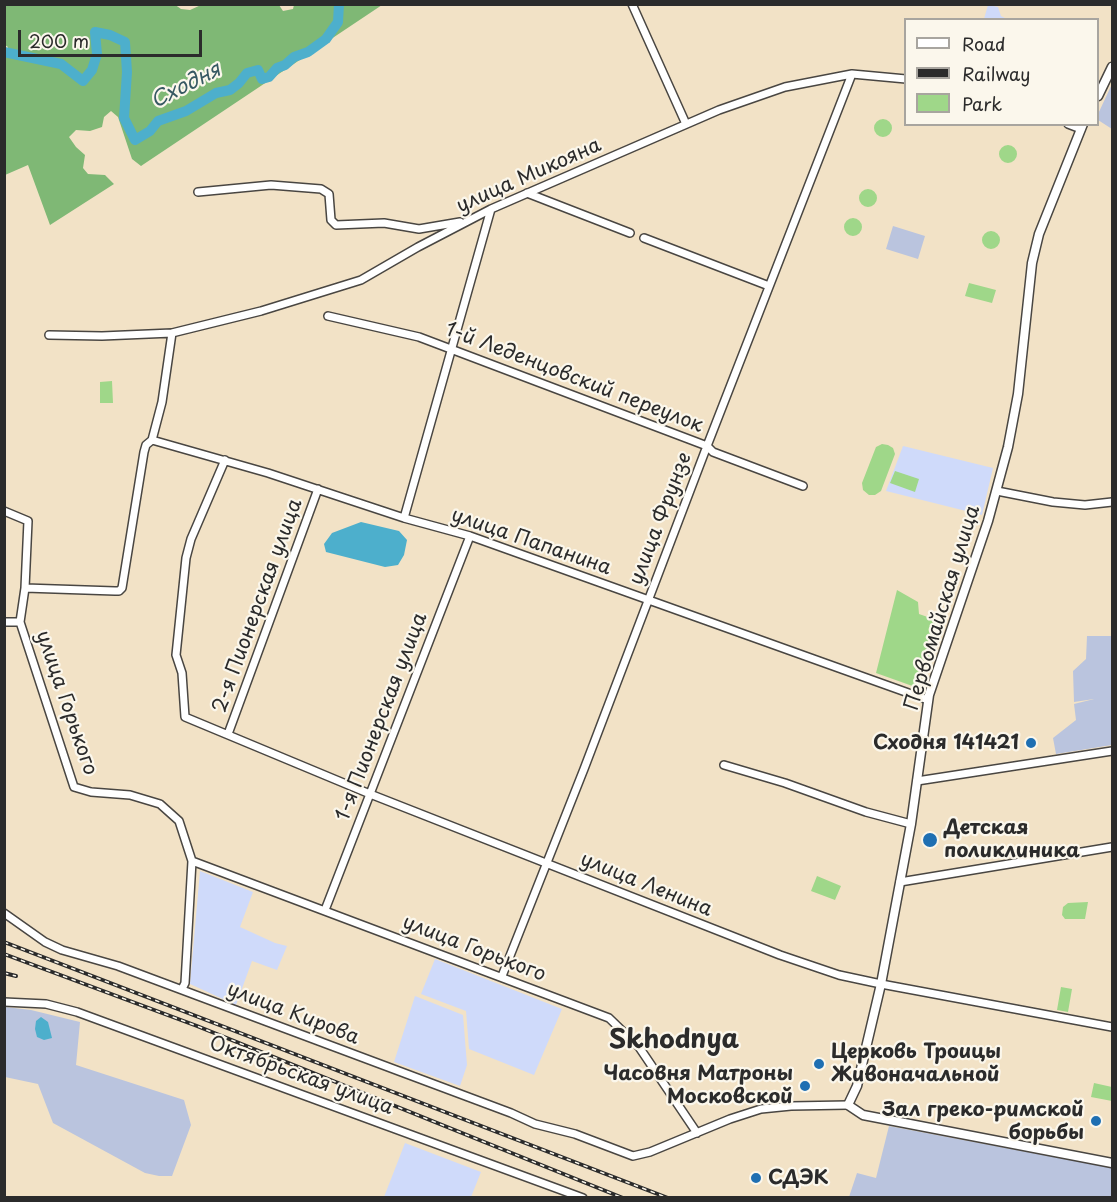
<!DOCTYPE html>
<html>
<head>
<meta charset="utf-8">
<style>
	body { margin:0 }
	#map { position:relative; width:1117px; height:1202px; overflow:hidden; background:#f2e2c6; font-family:"Playpen Sans",sans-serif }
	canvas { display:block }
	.frame { position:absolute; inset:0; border:6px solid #2b2b2b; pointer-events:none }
	.legend { position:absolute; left:904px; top:18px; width:195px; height:108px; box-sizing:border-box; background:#fbf7ec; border:2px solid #a8a59f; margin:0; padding:8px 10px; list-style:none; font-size:18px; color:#2b2b2b }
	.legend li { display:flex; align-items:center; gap:12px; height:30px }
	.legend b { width:30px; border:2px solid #a8a59f }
	.scale { position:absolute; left:18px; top:30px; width:184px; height:27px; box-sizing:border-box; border:3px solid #2b2b2b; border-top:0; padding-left:8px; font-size:18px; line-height:21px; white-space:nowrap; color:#2b2b2b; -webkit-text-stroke:4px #fbf7ec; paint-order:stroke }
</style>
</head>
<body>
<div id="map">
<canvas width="1117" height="1202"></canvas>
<div class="frame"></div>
<ul class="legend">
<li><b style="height:8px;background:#fff"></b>Road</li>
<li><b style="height:8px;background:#2b2b2b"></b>Railway</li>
<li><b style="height:16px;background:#9fd789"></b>Park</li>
</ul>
<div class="scale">200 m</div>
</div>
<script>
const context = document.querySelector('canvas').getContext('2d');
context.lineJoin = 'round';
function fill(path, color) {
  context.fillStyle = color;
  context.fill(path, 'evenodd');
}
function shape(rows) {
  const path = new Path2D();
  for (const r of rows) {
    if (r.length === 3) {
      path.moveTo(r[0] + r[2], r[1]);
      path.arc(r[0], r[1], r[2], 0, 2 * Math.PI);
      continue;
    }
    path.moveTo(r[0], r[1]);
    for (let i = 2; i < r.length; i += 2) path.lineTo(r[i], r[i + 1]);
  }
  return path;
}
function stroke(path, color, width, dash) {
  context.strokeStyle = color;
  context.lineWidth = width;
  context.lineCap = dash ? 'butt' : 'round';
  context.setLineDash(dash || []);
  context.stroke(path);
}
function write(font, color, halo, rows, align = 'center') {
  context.font = font + ' "Playpen Sans",sans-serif';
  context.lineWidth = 4.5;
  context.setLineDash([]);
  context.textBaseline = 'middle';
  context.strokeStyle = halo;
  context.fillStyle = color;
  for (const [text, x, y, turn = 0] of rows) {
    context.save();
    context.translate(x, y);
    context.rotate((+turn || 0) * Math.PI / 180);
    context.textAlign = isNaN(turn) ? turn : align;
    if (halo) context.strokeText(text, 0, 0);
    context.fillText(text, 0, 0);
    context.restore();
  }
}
const built = shape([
	[988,5,998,7,1001,16,1007,19,984,19],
	[903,446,993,468,982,515,886,491],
	[200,871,253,892,240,927,275,943,287,946,277,970,252,961,236,1005,190,984],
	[435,959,562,1009,534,1075,469,1049,466,1011,421,994],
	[415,996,463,1015,467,1065,460,1086,394,1062],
	[405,1143,481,1172,471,1197,384,1197]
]);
const industrial = shape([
	[1112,84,1112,129,1098,120,1098,114],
	[893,226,925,236,918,259,886,249],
	[1087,636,1112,636,1112,745,1056,754,1053,738,1076,720,1074,704,1094,699,1074,702,1073,671,1086,659],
	[5,1007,31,1010,80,1022,76,1065,184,1100,191,1125,172,1176,159,1176,145,1173,53,1123,38,1084,5,1077],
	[889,1126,1112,1168,1112,1197,849,1197,857,1173,876,1178]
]);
const green = shape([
	[883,128,9],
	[1008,154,9],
	[868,198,9],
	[853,227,9],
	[991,240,9],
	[969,283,996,290,992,303,965,296],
	[112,381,113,403,100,403,100,382],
	[882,444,888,445,893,448,895,454,881,491,875,495,869,495,863,490,862,483,876,447],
	[895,471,919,479,915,492,890,483],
	[897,590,918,602,919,614,942,622,918,688,876,673],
	[817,876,841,886,835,900,811,891],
	[1088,902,1085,919,1065,919,1062,915,1063,907,1068,903],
	[1061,987,1072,989,1068,1012,1057,1010],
	[1094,1083,1112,1087,1112,1101,1091,1097]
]);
const forest = shape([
	[174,4,181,9,190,10,201,5,279,5,283,11,293,9,294,5,382,5,141,166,132,159,118,117,111,111,104,117,102,127,90,131,76,130,69,137,76,147,85,155,83,168,88,174,105,175,114,184,50,225,28,165,5,175,4,58,8,47,5,45,5,5]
]);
const water = shape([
	[361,522,399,531,407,540,404,555,398,565,385,567,326,552,324,544,332,533],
	[41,1017,48,1022,52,1038,44,1040,37,1037,35,1029,36,1021]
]);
const river = shape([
	[4,52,61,64,83,81,92,70,97,54,95,32,110,35,125,42,127,72,124,118,135,140,150,131,158,121,186,111,216,93,230,90,239,83,247,73,258,70,262,79,269,77,277,68,285,65,294,57,308,52,326,39,338,22,339,4]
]);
const minor = shape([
	[632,4,686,124],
	[1068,124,1081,129],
	[198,192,271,185,321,189,329,194,331,220,336,225,384,223,419,229,460,222],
	[527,193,630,233],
	[644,238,769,286],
	[328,316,419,337,707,446,713,452,803,486],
	[49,335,102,336,172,333],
	[152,440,268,473,404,518,470,536,928,700],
	[225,460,191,539,186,558,176,655,182,673,185,717,370,794,780,955,839,975,881,984,1112,1027],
	[997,491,1053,502,1085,505,1112,502],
	[4,511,28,521,25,588,20,622,74,787,91,792,130,795,160,804,179,821,192,861,185,983,182,989],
	[404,518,491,209],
	[25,588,115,591,119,591,122,588,144,452,146,445,152,440,162,402,172,333,261,311,361,280,418,247,491,209,719,110,785,87,852,74,906,79],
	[4,622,20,622],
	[228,734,318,489],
	[724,765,785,783,866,812,911,824],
	[917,781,1112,751],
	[192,861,609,1018,639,1047,697,1133],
	[900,882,1112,847],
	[325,910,470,536],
	[4,913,45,942,62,950,118,966,511,1113,535,1124,575,1134,633,1156,650,1152,730,1119,761,1109,791,1106,848,1105],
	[502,976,584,769,707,446,852,74],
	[4,1002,46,1004,77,1012,583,1198]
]);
const major = shape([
	[1098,96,1112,67],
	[1083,124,1039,234,1032,263,1018,394,1008,447,988,521,929,695,911,824,881,984,857,1086,848,1105,863,1115,1112,1163]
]);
const rail = shape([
	[4,942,668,1198],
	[4,954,197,1026,623,1198],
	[4,973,16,976]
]);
const markers = [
	[1031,743,6,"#1f6fb2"],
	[930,840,8,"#1f6fb2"],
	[819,1064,6,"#1f6fb2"],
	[805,1086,6,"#1f6fb2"],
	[1096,1121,6,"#1f6fb2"],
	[756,1178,6,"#1f6fb2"]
];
const streetNames = [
	["улица Микояна",529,176,-24],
	["1-й Леденцовский переулок",574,378,21],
	["улица Фрунзе",661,519,-69],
	["улица Папанина",531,542,19],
	["2-я Пионерская улица",258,606,-70],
	["Первомайская улица",943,608,-73],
	["улица Горького",66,703,71],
	["1-я Пионерская улица",382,717,-69],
	["улица Ленина",646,885,22],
	["улица Горького",474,949,21],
	["улица Кирова",293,1014,21],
	["Октябрьская улица",301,1076,20]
];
const poiNames = [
	["Сходня 141421",1019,743],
	["Детская",944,828,"left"],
	["поликлиника",944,851,"left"],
	["Церковь Троицы",831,1052,"left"],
	["Живоначальной",831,1075,"left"],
	["Часовня Матроны",793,1074],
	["Московской",793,1097],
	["Зал греко-римской",1084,1110],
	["борьбы",1084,1133],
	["СДЭК",768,1178,"left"]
];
const waterNames = [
	["Сходня",186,86,-27]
];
const districtNames = [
	["Skhodnya",674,1041]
];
fill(built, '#cfdafa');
fill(industrial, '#bac4de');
fill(green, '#9fd789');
fill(forest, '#7fb875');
fill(water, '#4dafcc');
stroke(river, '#4dafcc', 10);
stroke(minor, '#494642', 10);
stroke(major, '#494642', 11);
stroke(minor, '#fff', 7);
stroke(major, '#fff', 8);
stroke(rail, '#2b2b2b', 4);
stroke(rail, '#fbf7ec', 1.5, [4.5]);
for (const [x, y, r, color] of markers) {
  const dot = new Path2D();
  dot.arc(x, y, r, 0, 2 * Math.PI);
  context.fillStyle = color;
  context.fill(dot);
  stroke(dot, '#fbf7ec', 2);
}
write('20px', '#2b2b2b', '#fbf7ec', streetNames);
write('bold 20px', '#2b2b2b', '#fbf7ec', poiNames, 'right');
write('italic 21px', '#375963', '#fbf7ec', waterNames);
write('bold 26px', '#2b2b2b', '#fbf7ec', districtNames);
</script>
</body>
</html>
